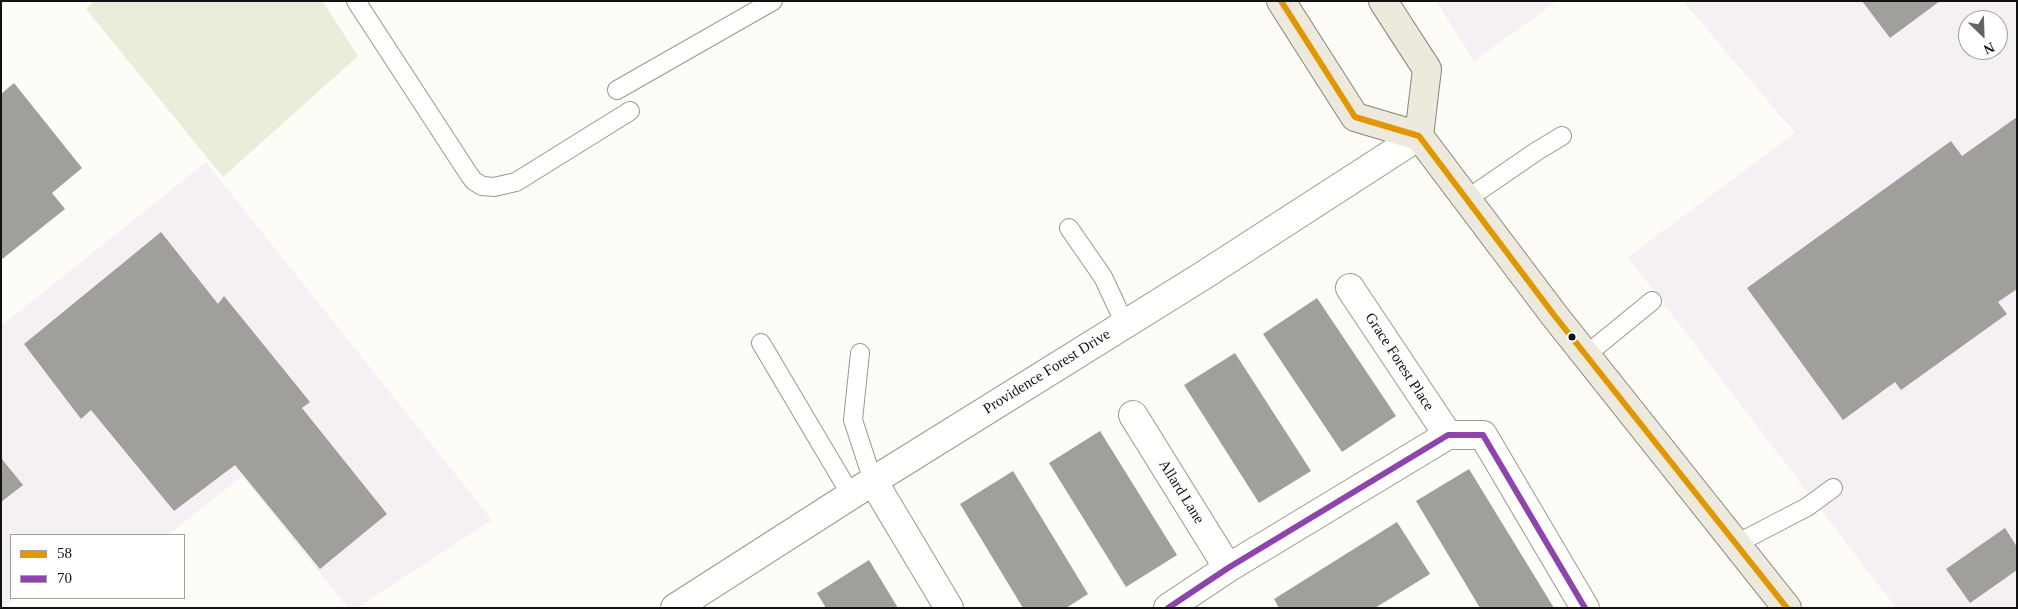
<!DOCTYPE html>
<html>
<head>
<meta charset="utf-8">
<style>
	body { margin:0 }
	#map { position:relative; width:2018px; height:609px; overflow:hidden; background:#fdfcf7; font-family:Georgia,serif }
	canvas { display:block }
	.frame { position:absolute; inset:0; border:2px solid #111; pointer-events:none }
	.legend { position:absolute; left:10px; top:534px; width:175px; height:65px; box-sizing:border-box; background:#fff; border:1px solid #a0a0a0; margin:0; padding:6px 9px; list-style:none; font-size:15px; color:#111 }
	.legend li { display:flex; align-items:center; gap:10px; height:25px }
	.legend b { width:25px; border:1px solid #a0a0a0 }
	.north { position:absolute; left:1958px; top:10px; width:50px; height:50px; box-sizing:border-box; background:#fff; border:1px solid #a0a0a0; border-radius:50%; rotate:156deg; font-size:14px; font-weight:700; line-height:20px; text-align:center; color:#111 }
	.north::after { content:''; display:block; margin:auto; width:18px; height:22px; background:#646362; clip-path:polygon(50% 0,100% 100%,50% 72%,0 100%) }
</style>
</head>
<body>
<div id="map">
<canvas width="2018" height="609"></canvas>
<div class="frame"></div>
<ul class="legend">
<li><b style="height:6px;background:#e09702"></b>58</li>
<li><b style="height:6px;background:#8e44ad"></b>70</li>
</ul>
<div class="north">N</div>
</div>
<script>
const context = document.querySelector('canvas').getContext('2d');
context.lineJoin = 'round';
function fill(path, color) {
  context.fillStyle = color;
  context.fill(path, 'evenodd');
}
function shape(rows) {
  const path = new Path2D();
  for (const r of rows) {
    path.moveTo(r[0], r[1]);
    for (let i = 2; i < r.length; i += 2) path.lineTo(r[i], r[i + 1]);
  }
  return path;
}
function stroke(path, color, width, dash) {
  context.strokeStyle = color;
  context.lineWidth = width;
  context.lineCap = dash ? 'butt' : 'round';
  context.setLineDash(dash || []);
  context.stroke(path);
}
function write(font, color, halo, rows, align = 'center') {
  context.font = font + ' Georgia,serif';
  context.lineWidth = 5;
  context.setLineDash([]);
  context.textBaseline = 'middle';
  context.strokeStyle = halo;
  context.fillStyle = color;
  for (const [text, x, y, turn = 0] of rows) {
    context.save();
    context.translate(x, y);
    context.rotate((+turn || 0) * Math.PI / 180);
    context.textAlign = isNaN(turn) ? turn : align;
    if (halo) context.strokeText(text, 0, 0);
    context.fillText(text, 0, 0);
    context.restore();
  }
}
const industrial = shape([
	[1436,1,1557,1,1474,61],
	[1683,1,2017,1,2017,608,1896,608,1628,257,1795,133],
	[1968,20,1998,20,1998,50,1968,50],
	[206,162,492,520,357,608,348,608,242,476,168,535,11,535,11,598,15,598,1,608,1,326]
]);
const cemetery = shape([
	[94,1,322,1,358,56,223,177,86,9]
]);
const building = shape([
	[1862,1,1940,1,1890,38],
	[14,83,82,168,52,193,65,209,1,260,1,94],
	[2017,117,2017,289,1998,302,2007,314,1901,390,1895,382,1843,420,1747,288,1951,141,1962,156],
	[161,232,218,304,224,296,310,402,302,408,387,514,320,569,235,465,174,511,91,410,81,419,24,344],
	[1317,298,1396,416,1342,452,1263,334],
	[1235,353,1311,471,1259,503,1184,385],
	[1100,431,1177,555,1126,587,1049,463],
	[1,458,23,485,1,502],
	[1469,469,1554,608,1480,608,1416,501],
	[1013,471,1088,594,1066,608,1023,608,960,504],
	[1397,522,1430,574,1375,608,1279,608,1274,599],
	[2005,528,2017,547,2017,570,1970,603,1946,569],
	[869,560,898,608,826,608,817,593]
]);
const service = shape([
	[356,1,470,176,474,181,482,186,494,187,516,182,630,111],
	[617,90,773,1],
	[1467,199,1537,151,1562,136],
	[1069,228,1103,277,1125,324],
	[761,343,851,495],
	[860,353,853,420,873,481],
	[1586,355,1652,301],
	[1736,544,1807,507,1833,488]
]);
const minor = shape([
	[1350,288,1448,435],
	[1133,415,1228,568],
	[873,481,949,608],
	[1168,608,1228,568,1448,435,1483,435,1585,608]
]);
const tertiary = shape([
	[675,608,873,481,1204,275,1419,136]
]);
const primary = shape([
	[1281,1,1355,117,1419,136,1554,315,1787,608],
	[1383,1,1427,69,1419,136]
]);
const bus1 = shape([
	[1281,1,1355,117,1419,136,1554,315,1787,608]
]);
const bus2 = shape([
	[1168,608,1228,568,1448,435,1483,435,1585,608]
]);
const markers = [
	[1572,337,4.5,"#111"]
];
const streetNames = [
	["Grace Forest Place",1399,362,57],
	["Providence Forest Drive",1047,372,-32],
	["Allard Lane",1181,492,58]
];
fill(industrial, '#f5f0f3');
fill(cemetery, '#e9eedb');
fill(building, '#a19f9c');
stroke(service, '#979795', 20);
stroke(minor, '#979795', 30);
stroke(tertiary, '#979795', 30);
stroke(primary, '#858482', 30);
stroke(service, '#fffffe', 18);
stroke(minor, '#fffffe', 28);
stroke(tertiary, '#fffffe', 28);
stroke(primary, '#ede9dc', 28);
stroke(bus1, '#e09702', 6);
stroke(bus2, '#8e44ad', 6);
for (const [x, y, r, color] of markers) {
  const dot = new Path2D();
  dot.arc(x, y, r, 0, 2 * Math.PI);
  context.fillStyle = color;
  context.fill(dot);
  stroke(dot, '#fff', 2);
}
write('15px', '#111', '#fff', streetNames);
</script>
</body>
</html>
